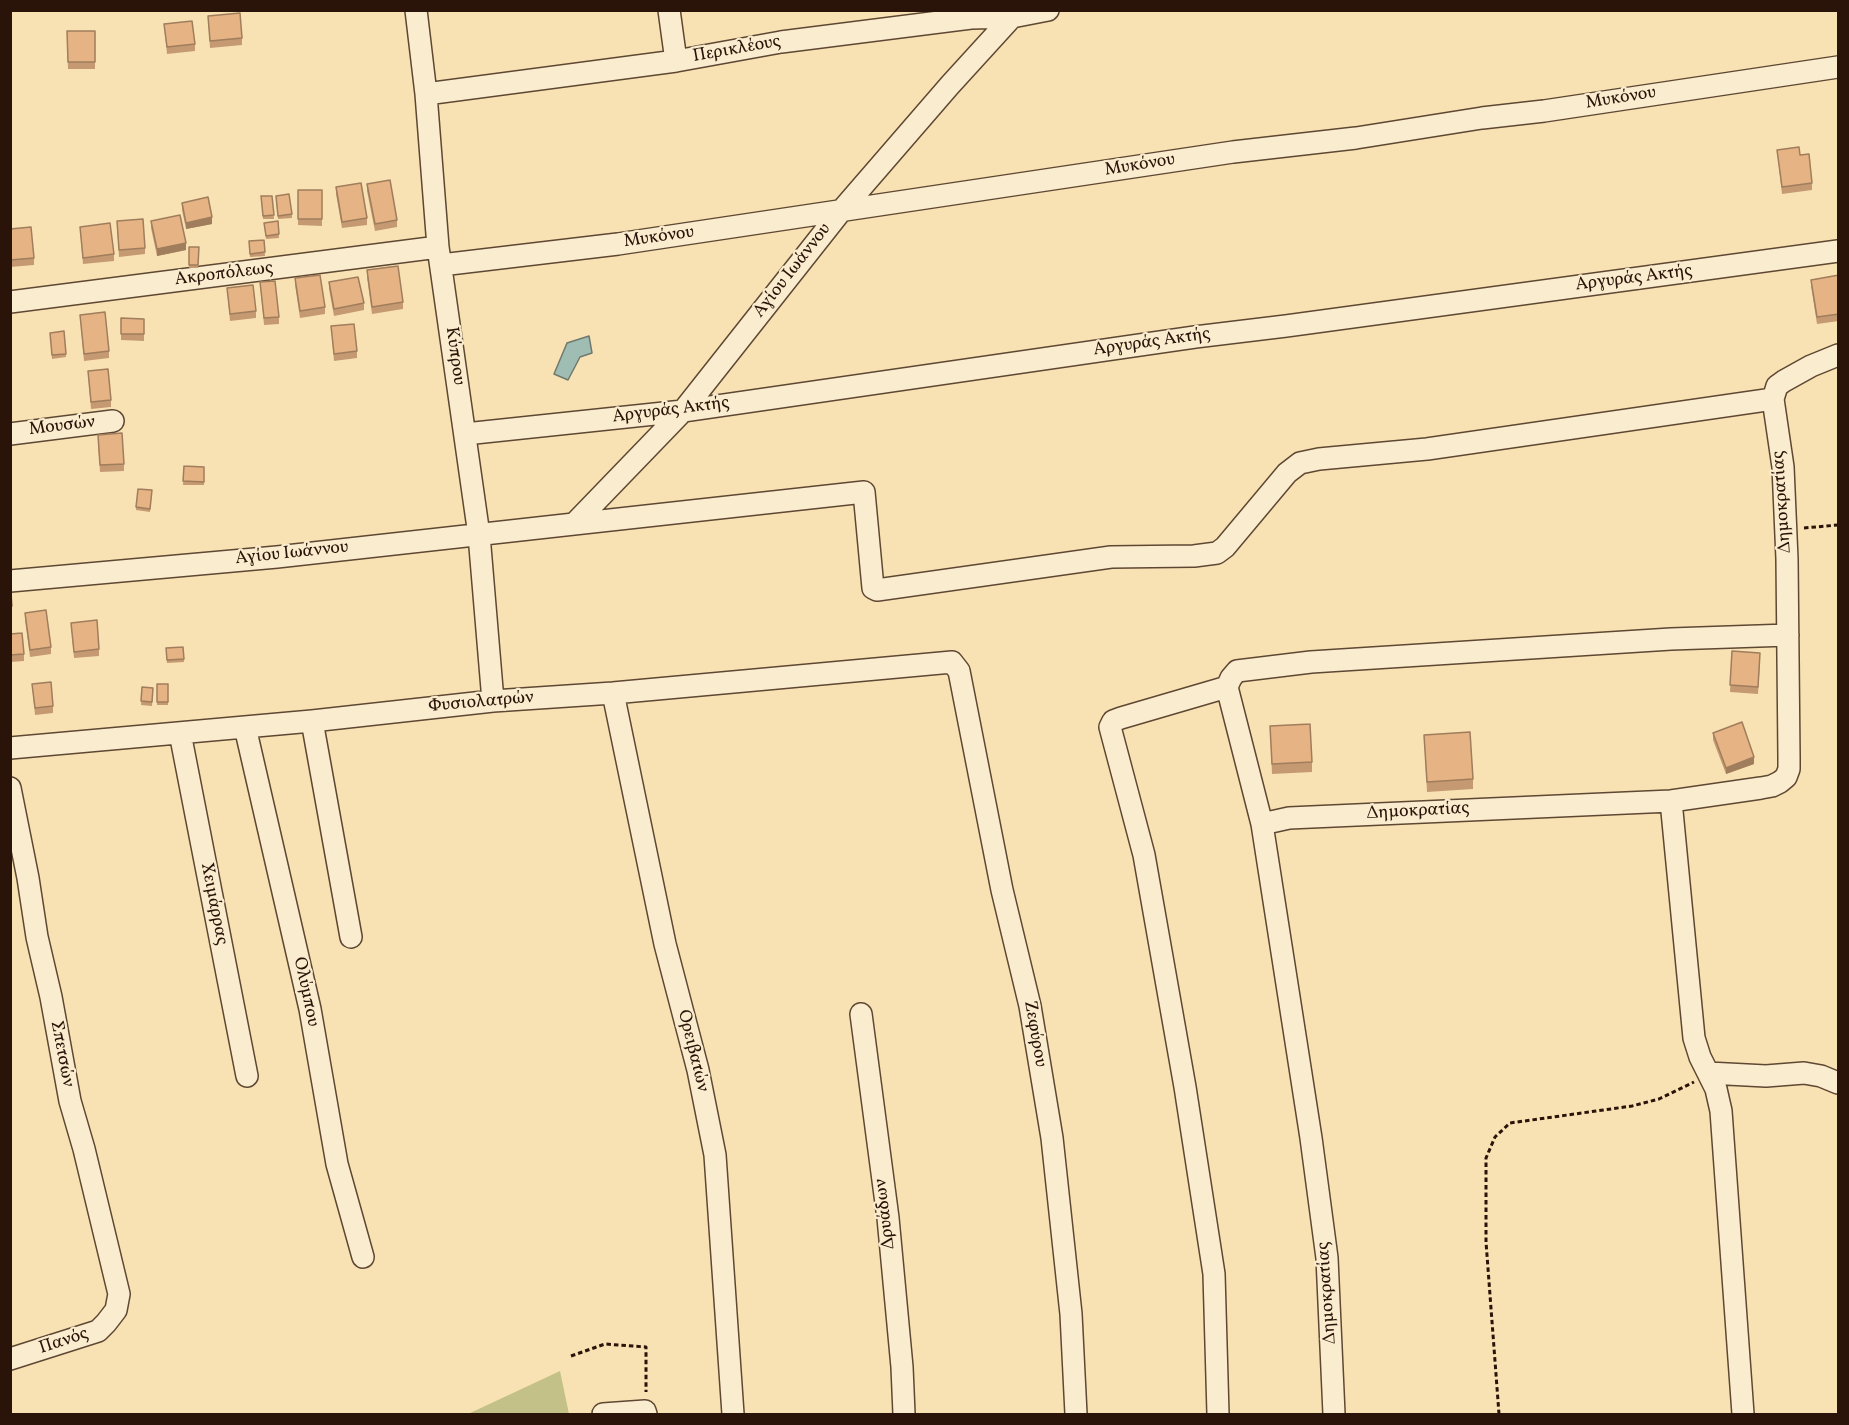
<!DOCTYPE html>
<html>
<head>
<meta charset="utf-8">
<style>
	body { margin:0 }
	#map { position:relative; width:1849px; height:1425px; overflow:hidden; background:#f8e2b3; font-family:Vollkorn,serif }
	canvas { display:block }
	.frame { position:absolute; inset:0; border:12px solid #2a1308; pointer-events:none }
</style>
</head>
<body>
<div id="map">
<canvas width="1849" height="1425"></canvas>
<div class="frame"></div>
</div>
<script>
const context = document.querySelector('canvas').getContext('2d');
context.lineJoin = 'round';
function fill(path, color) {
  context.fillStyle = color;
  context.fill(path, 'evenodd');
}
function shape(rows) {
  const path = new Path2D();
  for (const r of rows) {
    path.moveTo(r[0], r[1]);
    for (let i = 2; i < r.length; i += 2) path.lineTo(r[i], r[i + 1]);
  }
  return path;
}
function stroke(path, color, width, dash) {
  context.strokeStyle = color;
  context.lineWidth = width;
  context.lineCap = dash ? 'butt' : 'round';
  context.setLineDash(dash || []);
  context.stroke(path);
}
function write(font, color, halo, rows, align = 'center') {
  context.font = font + ' Vollkorn,serif';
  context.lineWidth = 4.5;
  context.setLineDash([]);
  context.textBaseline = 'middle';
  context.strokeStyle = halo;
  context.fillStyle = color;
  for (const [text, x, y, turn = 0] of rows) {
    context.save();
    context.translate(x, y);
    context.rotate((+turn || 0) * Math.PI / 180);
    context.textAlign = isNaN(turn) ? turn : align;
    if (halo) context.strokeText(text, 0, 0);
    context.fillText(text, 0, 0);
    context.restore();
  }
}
const green = shape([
	[560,1371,569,1414,468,1414]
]);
const water = shape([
	[589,336,592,353,580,357,568,380,554,374,567,343,589,336]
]);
const path = shape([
	[1804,528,1838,525],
	[571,1356,605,1344,646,1347,646,1392],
	[1499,1414,1486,1242,1486,1158,1495,1137,1510,1123,1632,1106,1659,1099,1694,1082]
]);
const minor = shape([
	[416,10,426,94,438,247,479,535,493,701],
	[669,10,676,61],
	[426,94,676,61,781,42,971,18,1012,17,1048,10],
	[441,265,618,244,1233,152,1356,138,1482,118,1544,111,1838,67],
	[10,302,438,247],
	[10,434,113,421],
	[465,434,683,411,1195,337,1286,326,1838,251],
	[574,524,864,492,873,588,877,590,1111,557,1194,556,1217,553,1225,547,1287,473,1300,463,1319,459,1427,449,1773,399],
	[10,581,277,557,574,524,683,411,841,211,950,85,1012,17],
	[613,693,665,944,698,1070,715,1155,733,1414],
	[312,721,351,937],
	[245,727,310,1009,337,1164,363,1257],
	[180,733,247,1076],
	[10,748,312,721,493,701,613,693,952,662,959,671,1002,890,1030,1006,1052,1138,1071,1314,1076,1414],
	[10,788,28,878,37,937,51,997,70,1101,84,1149,119,1294,116,1310,106,1323,98,1331,10,1359],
	[1671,801,1694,1038,1700,1057,1716,1089,1721,1111,1743,1414],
	[1262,824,1289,818,1671,801,1761,788,1772,786,1780,782,1786,777,1789,769,1789,757,1787,559,1783,467,1773,399,1777,386,1784,381,1811,366,1838,355],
	[861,1014,888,1218,902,1367,904,1414],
	[1708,1073,1766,1076,1804,1073,1821,1076,1838,1083],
	[603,1414,645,1411,646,1414],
	[1218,1414,1214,1274,1185,1087,1144,855,1110,727,1113,721,1121,718,1227,687],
	[1334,1414,1327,1258,1311,1138,1262,824,1227,687,1231,678,1237,671,1311,662,1671,639,1788,635]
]);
const wall = shape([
	[208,16,242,38,242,45,210,48],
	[164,24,195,44,195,51,167,54],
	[67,31,95,31,95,69,68,69],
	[1777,150,1800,155,1812,183,1812,190,1782,194],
	[367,184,397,220,397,227,375,231,367,191],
	[336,187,367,218,367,225,342,228,336,194],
	[298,190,322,190,322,226,298,225],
	[261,196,272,196,274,219,263,219],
	[276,199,292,214,292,218,278,219],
	[182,203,212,224,186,229,182,210],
	[117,221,145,248,145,254,119,257],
	[151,221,186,250,157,256,151,228],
	[278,221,279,238,266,239,264,223],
	[80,227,114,254,114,261,83,264],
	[10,229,34,258,34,265,10,267],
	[264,240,265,256,250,257,249,241],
	[189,247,199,247,198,268,189,268],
	[367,270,403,302,403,309,372,314,367,277],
	[1839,275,1839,321,1817,324,1811,286,1811,280],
	[295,278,325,307,325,314,300,318,295,285],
	[260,282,279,317,279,324,264,325],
	[329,282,364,303,364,310,334,316,329,289],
	[227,288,256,311,256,318,230,321],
	[80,315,109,351,109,358,84,361],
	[121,318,144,319,144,341,121,340],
	[331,326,357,351,357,358,334,361],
	[64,331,66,357,52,359,50,333],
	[88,371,111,400,111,407,91,409],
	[98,442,124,464,124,471,100,472],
	[184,466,204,467,204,485,183,485],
	[152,490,150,512,136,510,136,507],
	[10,581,12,606,12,612,10,612],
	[25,613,51,647,51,654,30,657,25,620],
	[71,623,99,649,99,656,74,658],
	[10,634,24,654,24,661,10,662],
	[183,647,184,662,167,663,166,648],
	[1732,651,1760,660,1758,694,1730,692],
	[32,684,53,706,53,713,35,715],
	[157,684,168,684,168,705,157,705],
	[142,687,153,688,152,706,141,705],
	[1270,726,1312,762,1312,772,1272,774],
	[1713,733,1754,764,1726,774,1713,740],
	[1424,735,1473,779,1473,789,1427,792]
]);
const shadedWall = shape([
	[212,217,212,224,186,229,186,223],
	[186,243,186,250,157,256,157,249],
	[1754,757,1754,764,1726,774,1726,768]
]);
const building = shape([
	[240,13,242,38,210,41,208,16,240,13],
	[192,21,195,44,167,47,164,24,192,21],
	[67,31,95,31,95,62,68,62,67,31],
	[1799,147,1800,155,1809,154,1812,183,1782,187,1777,150,1799,147],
	[390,180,397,220,375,224,367,184,390,180],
	[361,183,367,218,342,222,336,187,361,183],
	[298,190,322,190,322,219,298,219,298,190],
	[289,194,292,214,278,216,276,196,289,194],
	[261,196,272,196,274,215,263,216,261,196],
	[208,197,212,217,186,223,182,203,208,197],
	[180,215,186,243,157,249,151,221,180,215],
	[143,219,145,248,119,250,117,221,143,219],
	[278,221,279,234,266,236,264,223,278,221],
	[110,223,114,254,83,258,80,227,110,223],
	[31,227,34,258,10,260,10,229,31,227],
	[264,240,265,252,250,254,249,241,264,240],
	[189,247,199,247,198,265,189,265,189,247],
	[398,266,403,302,372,307,367,270,398,266],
	[320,275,325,307,300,311,295,278,320,275],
	[1839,275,1839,314,1817,317,1811,280,1839,275],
	[358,277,364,303,334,309,329,282,358,277],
	[275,281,279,317,264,318,260,282,275,281],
	[253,285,256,311,230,314,227,288,253,285],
	[105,312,109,351,84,354,80,315,105,312],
	[121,318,144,319,144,334,121,334,121,318],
	[354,324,357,351,334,354,331,326,354,324],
	[64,331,66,354,52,355,50,333,64,331],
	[108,369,111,400,91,402,88,371,108,369],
	[122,433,124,464,100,465,98,435,122,433],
	[184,466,204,467,204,482,183,481,184,466],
	[138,489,152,490,150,509,136,507,138,489],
	[10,581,12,606,10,606,10,581],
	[46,610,51,647,30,650,25,613,46,610],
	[97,620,99,649,74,652,71,623,97,620],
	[22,633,24,654,10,655,10,634,22,633],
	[183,647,184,659,167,660,166,648,183,647],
	[1732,651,1760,653,1758,687,1730,685,1732,651],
	[51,682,53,706,35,708,32,684,51,682],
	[157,684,168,684,168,702,157,702,157,684],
	[142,687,153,688,152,702,141,701,142,687],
	[1742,722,1754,757,1726,768,1713,733,1742,722],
	[1310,724,1312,762,1272,764,1270,726,1310,724],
	[1470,732,1473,779,1427,782,1424,735,1470,732]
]);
const streetNames = [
	["Περικλέους",737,50,-10],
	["Μυκόνου",1621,99,-9],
	["Μυκόνου",1140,166,-9],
	["Μυκόνου",659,238,-8],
	["Αγίου Ιωάννου",793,271,-52],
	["Ακροπόλεως",224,275,-7],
	["Αργυράς Ακτής",1634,279,-7],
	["Αργυράς Ακτής",1152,343,-8],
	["Κύπρου",454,356,82],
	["Αργυράς Ακτής",671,411,-7],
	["Μουσών",62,427,-7],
	["Δημοκρατίας",1783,502,-94],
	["Αγίου Ιωάννου",292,554,-6],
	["Φυσιολατρών",481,703,-5],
	["Δημοκρατίας",1418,812,-3],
	["Χειμάρρας",213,904,79],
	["Ολύμπου",305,992,78],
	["Ζεφύρου",1034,1034,80],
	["Ορειβατών",692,1051,76],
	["Σπετσών",61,1054,79],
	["Δρυάδων",886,1214,-97],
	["Δημοκρατίας",1328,1293,-94],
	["Πανός",64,1342,-18]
];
fill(green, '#c4c188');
fill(water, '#9fbdb2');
stroke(water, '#70796e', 1.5);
stroke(minor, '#5e4733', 24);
stroke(path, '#2a1308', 3, [4.5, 3]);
stroke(minor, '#faecce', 21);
fill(wall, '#c59a72');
fill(shadedWall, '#a07d5c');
fill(building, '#e5b384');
stroke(building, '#a07d5c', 1.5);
write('18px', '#2a1308', '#faecce', streetNames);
</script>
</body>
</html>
